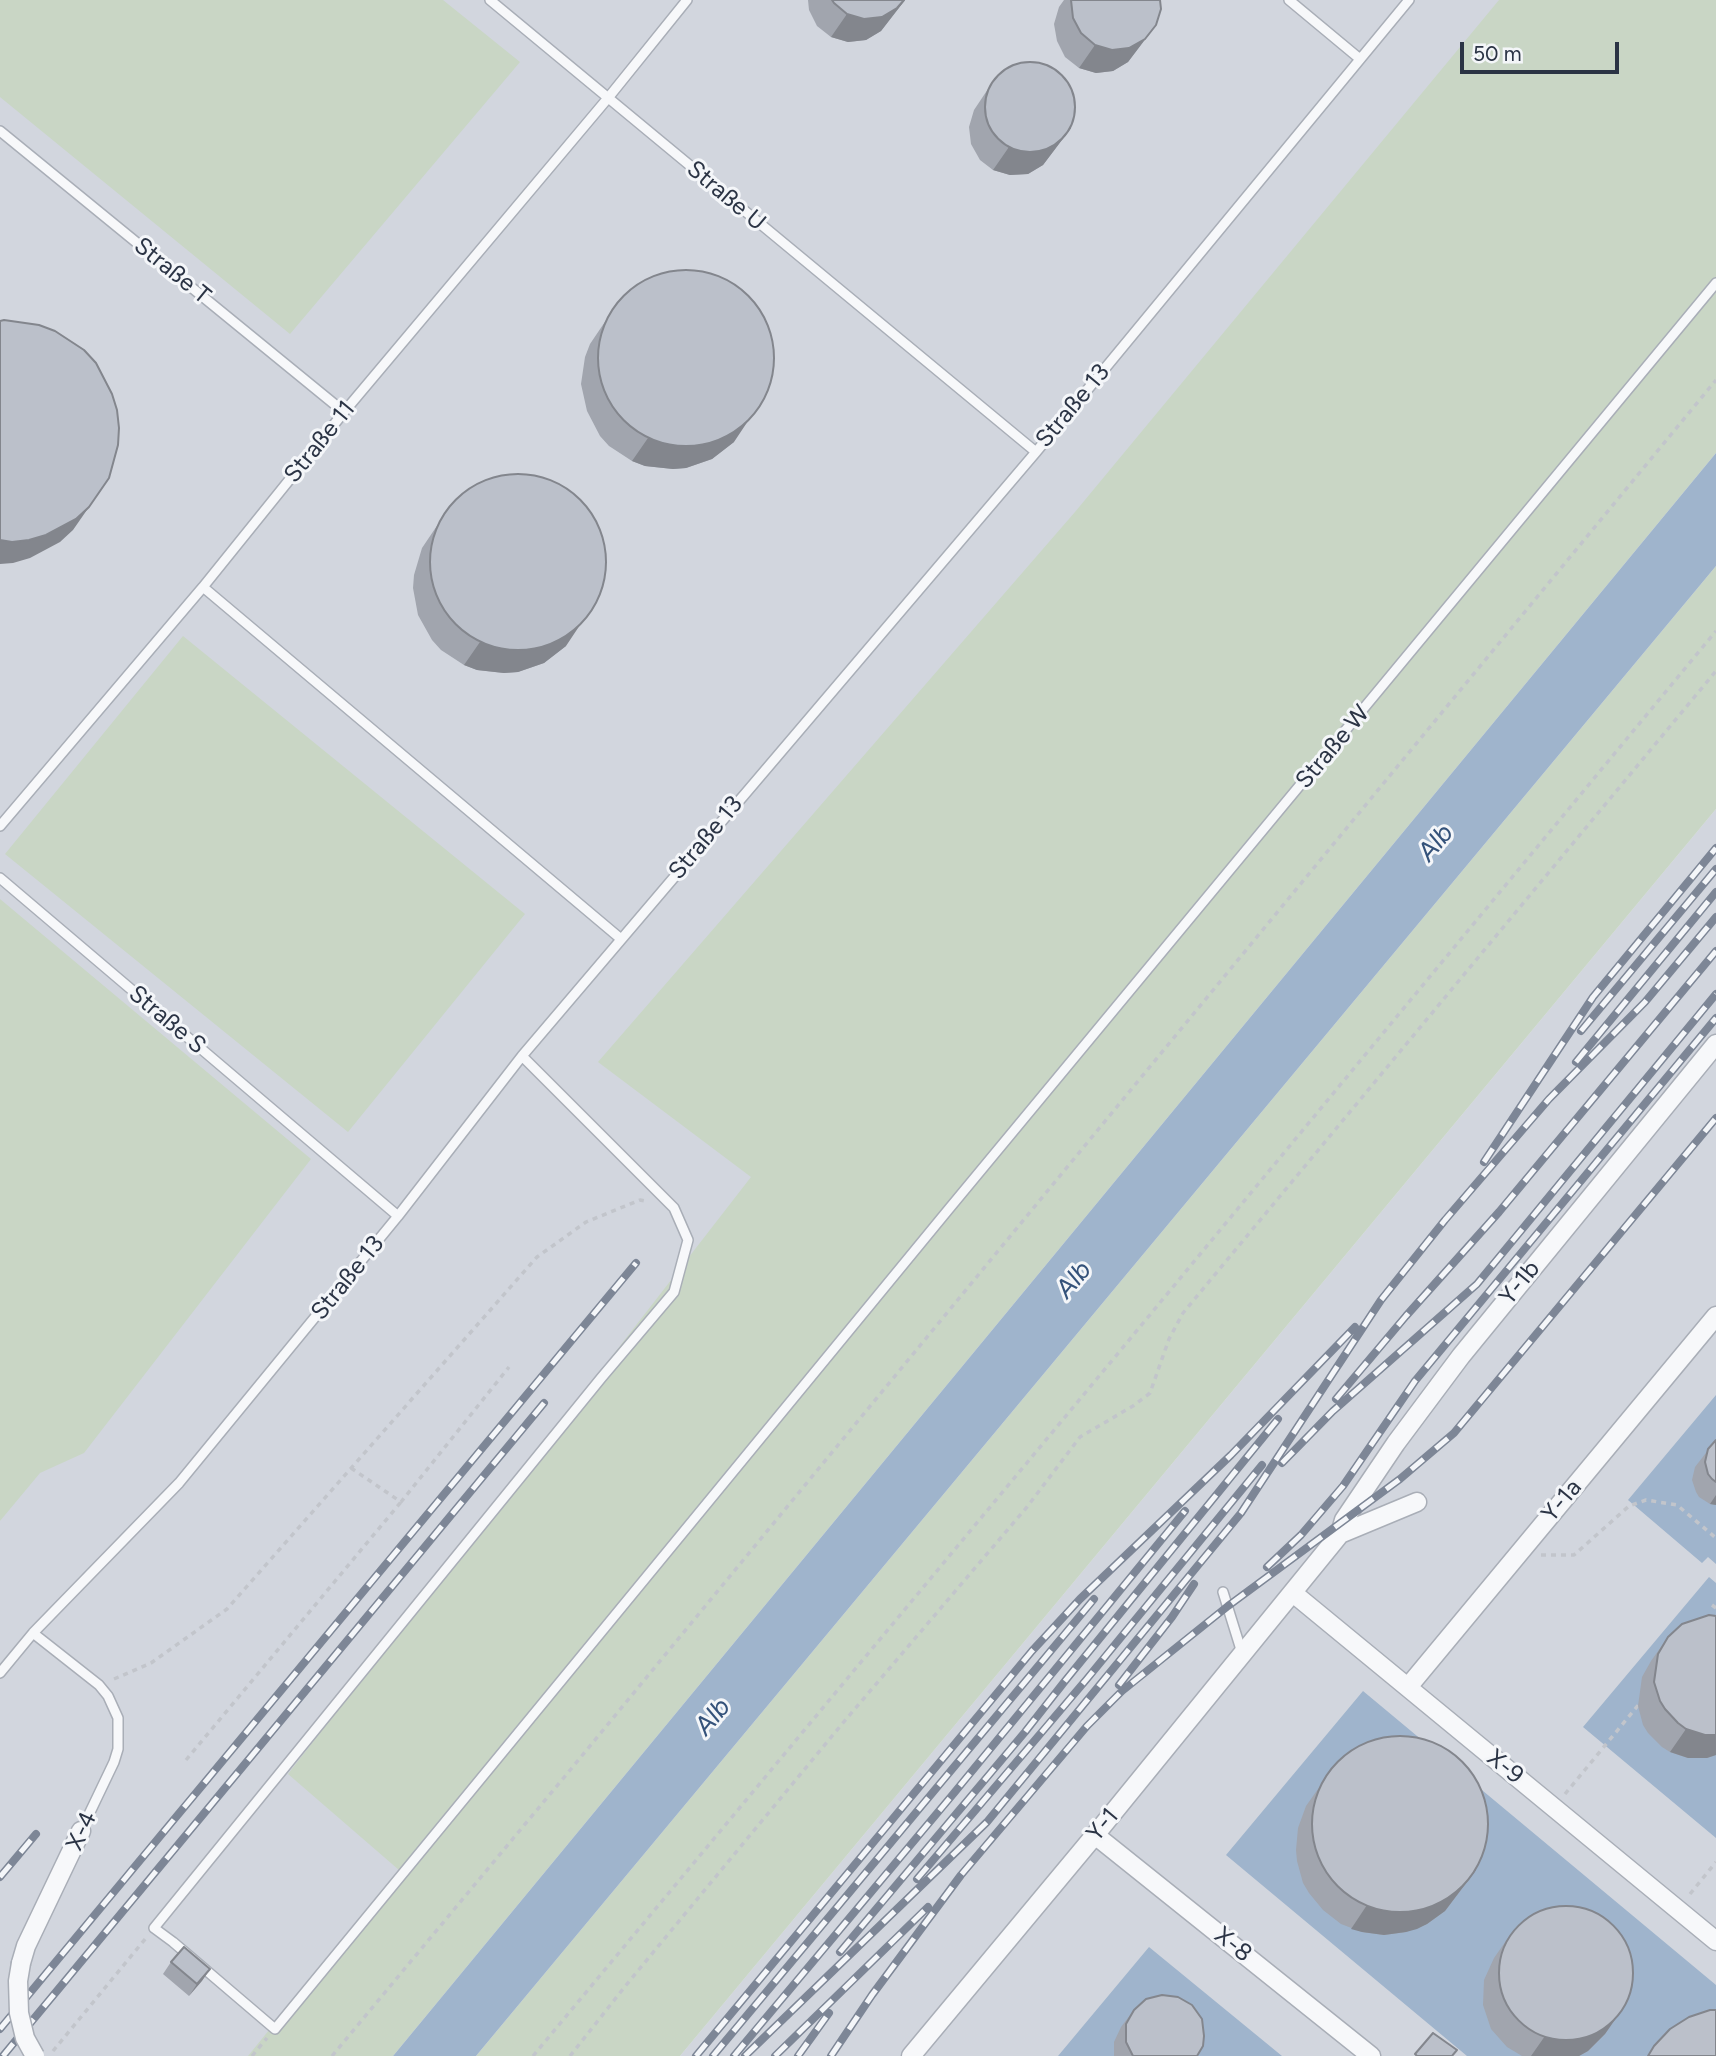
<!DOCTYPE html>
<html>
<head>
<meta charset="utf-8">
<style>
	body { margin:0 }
	#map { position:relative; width:1716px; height:2056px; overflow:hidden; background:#e4e7ec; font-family:Figtree,sans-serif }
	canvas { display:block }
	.scale { position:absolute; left:1460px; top:42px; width:159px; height:32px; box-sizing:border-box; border:4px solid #2b3445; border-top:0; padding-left:9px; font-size:21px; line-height:24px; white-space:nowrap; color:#2b3445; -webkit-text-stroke:5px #f4f6f9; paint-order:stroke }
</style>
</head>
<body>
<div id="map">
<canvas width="1716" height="2056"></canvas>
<div class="scale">50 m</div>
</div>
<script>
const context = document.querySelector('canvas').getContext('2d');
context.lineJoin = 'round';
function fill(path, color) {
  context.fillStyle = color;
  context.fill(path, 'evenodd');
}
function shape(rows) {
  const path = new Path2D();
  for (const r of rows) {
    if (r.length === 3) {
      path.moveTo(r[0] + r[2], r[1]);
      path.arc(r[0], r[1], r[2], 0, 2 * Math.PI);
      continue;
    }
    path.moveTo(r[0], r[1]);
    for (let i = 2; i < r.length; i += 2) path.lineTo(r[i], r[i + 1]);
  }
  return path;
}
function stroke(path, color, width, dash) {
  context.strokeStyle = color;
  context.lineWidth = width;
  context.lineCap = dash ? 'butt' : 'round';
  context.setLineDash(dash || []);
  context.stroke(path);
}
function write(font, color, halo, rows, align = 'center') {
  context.font = font + ' Figtree,sans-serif';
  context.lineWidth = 6;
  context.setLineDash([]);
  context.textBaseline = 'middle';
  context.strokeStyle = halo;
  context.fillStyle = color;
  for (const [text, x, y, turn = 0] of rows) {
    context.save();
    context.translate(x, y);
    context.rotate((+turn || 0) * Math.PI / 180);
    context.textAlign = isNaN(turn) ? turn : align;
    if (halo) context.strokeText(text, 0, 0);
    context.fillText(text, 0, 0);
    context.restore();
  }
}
const built = shape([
	[0,0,1716,0,269,2056,0,2056],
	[1716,809,1716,2056,680,2056]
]);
const green = shape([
	[0,0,443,0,520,62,290,334,0,97],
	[1499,0,1716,0,1716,453,393,2056,248,2056,399,1870,288,1774,751,1177,598,1062,1075,512],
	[1716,566,1716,809,680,2056,476,2056],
	[183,636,525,914,348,1132,5,854],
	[0,899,311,1159,84,1453,40,1473,0,1521]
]);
const water = shape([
	[1716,453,1716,566,476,2056,393,2056],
	[1716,1395,1716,1564,1708,1557,1702,1563,1628,1500],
	[1709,1577,1716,1583,1716,1838,1583,1727],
	[1363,1691,1716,1985,1716,2056,1467,2056,1226,1855],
	[1149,1947,1282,2056,1058,2056]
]);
const path = shape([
	[351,1468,401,1502,509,1367],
	[1541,1555,1574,1555,1629,1506,1646,1500,1677,1505,1716,1538],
	[1712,1605,1716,1608],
	[114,1679,151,1663,227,1609,537,1257,586,1222,640,1200,645,1201],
	[186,1760,401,1502],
	[1565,1794,1640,1703],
	[1690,1894,1716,1862],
	[53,2051,146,1938],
	[252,2056,267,2038],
	[332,2056,571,1769,1716,380],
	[533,2056,1115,1357,1716,631],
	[570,2056,627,1984,842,1724,1027,1507,1080,1437,1133,1406,1150,1393,1169,1339,1183,1313,1716,671]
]);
const lane = shape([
	[490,0,1036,452],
	[1289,0,1360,59],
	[0,131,344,412],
	[203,587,621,939],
	[0,826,203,587,344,412,608,98,687,0],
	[0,878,398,1216],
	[522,1056,674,1208,688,1240,674,1292,602,1377,154,1928,173,1942,275,2029,948,1210,1716,283],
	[1223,1592,1242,1653],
	[33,1633,99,1685,108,1696,118,1718,118,1749,114,1762,81,1831],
	[0,1673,33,1633,179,1483,398,1216,522,1056,1036,452,1409,0]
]);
const street = shape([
	[1340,1534,1344,1520,1396,1443,1461,1356,1716,1044],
	[1293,1593,1716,1941],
	[1408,1687,1716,1316],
	[1095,1835,1371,2056],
	[21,1963,26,1946,81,1831],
	[911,2056,1095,1835,1340,1534,1417,1502]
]);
const rail = shape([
	[1581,1031,1716,869],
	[1576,1062,1716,892],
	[1484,1162,1593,997,1716,848],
	[1336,1399,1406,1316,1499,1212,1716,951],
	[1282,1463,1333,1411,1477,1284,1716,994],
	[1267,1567,1301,1535,1343,1486,1415,1381,1716,1018],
	[1119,1685,1172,1617,1194,1584],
	[0,1877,36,1834],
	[917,1879,1086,1680,1262,1465],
	[840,1952,1025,1732,1065,1681,1278,1419],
	[0,2029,636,1263],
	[3,2056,544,1403],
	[696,2056,1032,1651,1080,1599,1231,1455,1355,1327],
	[713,2056,1094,1599],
	[734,2056,954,1793,1185,1511],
	[745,2056,987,1822,1241,1513,1381,1300,1445,1220,1549,1099,1645,1002,1716,917],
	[775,2056,928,1907],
	[798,2056,829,2013],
	[831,2056,872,1995,961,1875,1087,1726,1122,1691,1228,1606,1400,1479,1454,1433,1716,1118]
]);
const streetBridge = shape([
	[21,1963,18,1981,19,2013,25,2038,35,2056]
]);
const wall = shape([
	[808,0,905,0,881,31,866,40,848,42,831,37,817,26,809,10],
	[1064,0,1160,0,1156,25,1128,62,1113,71,1096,73,1079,68,1065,57,1057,41,1054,24,1059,7],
	[990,86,1071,128,1043,165,1028,174,1010,175,993,170,980,160,971,144,969,127,974,110],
	[621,298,734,442,712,459,686,468,673,469,645,466,632,461,609,446,600,436,587,411,581,384,585,357,590,344],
	[453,502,566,646,544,663,518,672,504,673,477,670,464,665,441,650,432,640,418,615,413,588,414,575,422,548],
	[1716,1440,1716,1505,1710,1504,1699,1497,1696,1492,1692,1480,1695,1467],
	[1716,1616,1716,1755,1707,1758,1688,1758,1670,1752,1662,1747,1648,1733,1643,1725,1638,1706,1642,1677,1651,1661,1668,1637],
	[1335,1765,1476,1870,1445,1911,1427,1924,1406,1932,1384,1935,1362,1932,1341,1924,1323,1910,1309,1893,1303,1883,1297,1861,1296,1850,1298,1828,1306,1806],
	[1510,1935,1621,2011,1605,2034,1588,2051,1579,2056,1522,2056,1507,2047,1491,2029,1483,2005,1484,1980,1494,1958],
	[171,1962,210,1969,189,1996,163,1974],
	[1134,2010,1198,2056,1114,2056,1114,2042,1121,2027]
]);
const shadedWall = shape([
	[905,0,881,31,866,40,848,42,831,37,847,14],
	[1156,25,1128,62,1113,71,1096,73,1079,68,1095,45],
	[1071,128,1043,165,1028,174,1010,175,993,170,1009,147],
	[750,418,734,442,712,459,686,468,673,469,645,466,632,461,648,438],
	[89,507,73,530,60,542,30,558,13,563,0,564,0,540],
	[582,622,566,646,544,663,518,672,504,673,477,670,464,665,480,642],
	[1716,1495,1716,1505,1710,1504],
	[1686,1729,1716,1735,1716,1755,1707,1758,1688,1758,1670,1752],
	[1476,1870,1445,1911,1427,1924,1417,1929,1406,1932,1384,1935,1362,1932,1351,1929,1367,1905],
	[210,1969,202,1981,189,1996,197,1984],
	[1621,2011,1605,2034,1588,2051,1579,2056,1531,2056,1545,2036]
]);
const building = shape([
	[832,0,904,0,897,8,882,17,864,19,847,14,834,3,832,0],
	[1071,0,1160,0,1161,9,1156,25,1145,39,1129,48,1112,50,1095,45,1081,33,1073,18,1071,0],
	[1030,107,45],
	[686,358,88],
	[4,320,39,325,55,331,84,350,96,363,112,394,117,410,119,428,118,445,109,478,89,507,76,519,46,535,29,540,12,542,0,540,0,321,4,320],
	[518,562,88],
	[1716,1440,1716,1482,1712,1479,1708,1474,1705,1462,1708,1449,1716,1440],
	[1709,1615,1716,1616,1716,1735,1705,1735,1686,1729,1678,1723,1665,1709,1660,1701,1654,1682,1658,1654,1668,1637,1682,1624,1709,1615],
	[1400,1824,88],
	[1566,1973,67],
	[184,1947,210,1969,197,1984,171,1962,184,1947],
	[1162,1995,1178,1997,1192,2005,1202,2019,1204,2036,1203,2046,1197,2056,1133,2056,1126,2042,1126,2024,1134,2010,1146,1999,1162,1995],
	[1710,2010,1716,2010,1716,2056,1648,2056,1654,2046,1670,2029,1689,2017,1710,2010],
	[1433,2033,1457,2050,1452,2056,1417,2056,1415,2054,1433,2033]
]);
const streetNames = [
	["Straße U",726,196,40],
	["Straße T",172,271,39],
	["Straße 13",1073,406,-50],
	["Straße 11",320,442,-51],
	["Straße W",1333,747,-50],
	["Straße 13",706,838,-50],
	["Straße S",167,1020,40],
	["Straße 13",348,1278,-51],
	["Y-1b",1520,1283,-51],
	["Y-1a",1562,1501,-50],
	["X-9",1505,1767,39],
	["Y-1",1103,1825,-50],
	["X-4",82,1831,-65],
	["X-8",1233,1945,39]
];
const waterNames = [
	["Alb",1436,843,-50],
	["Alb",1074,1280,-50],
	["Alb",713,1717,-50]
];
fill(built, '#d2d6de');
fill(green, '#c9d6c5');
fill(water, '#9fb4cc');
stroke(lane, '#a9aeb7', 12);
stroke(street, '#a9aeb7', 21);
stroke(path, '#c2c5cb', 3.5, [5, 5]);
stroke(lane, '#f7f8fa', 9);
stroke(street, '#f7f8fa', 18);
stroke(rail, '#7d8696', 8);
stroke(rail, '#f4f6f9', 5, [16]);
stroke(streetBridge, '#a9aeb7', 21, []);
stroke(streetBridge, '#f7f8fa', 18);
fill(wall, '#a1a5ae');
fill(shadedWall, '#83868d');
fill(building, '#bbc0ca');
stroke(building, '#83868d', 2);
write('24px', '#2b3445', '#f4f6f9', streetNames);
write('italic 26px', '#34527a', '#f4f6f9', waterNames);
</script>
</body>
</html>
